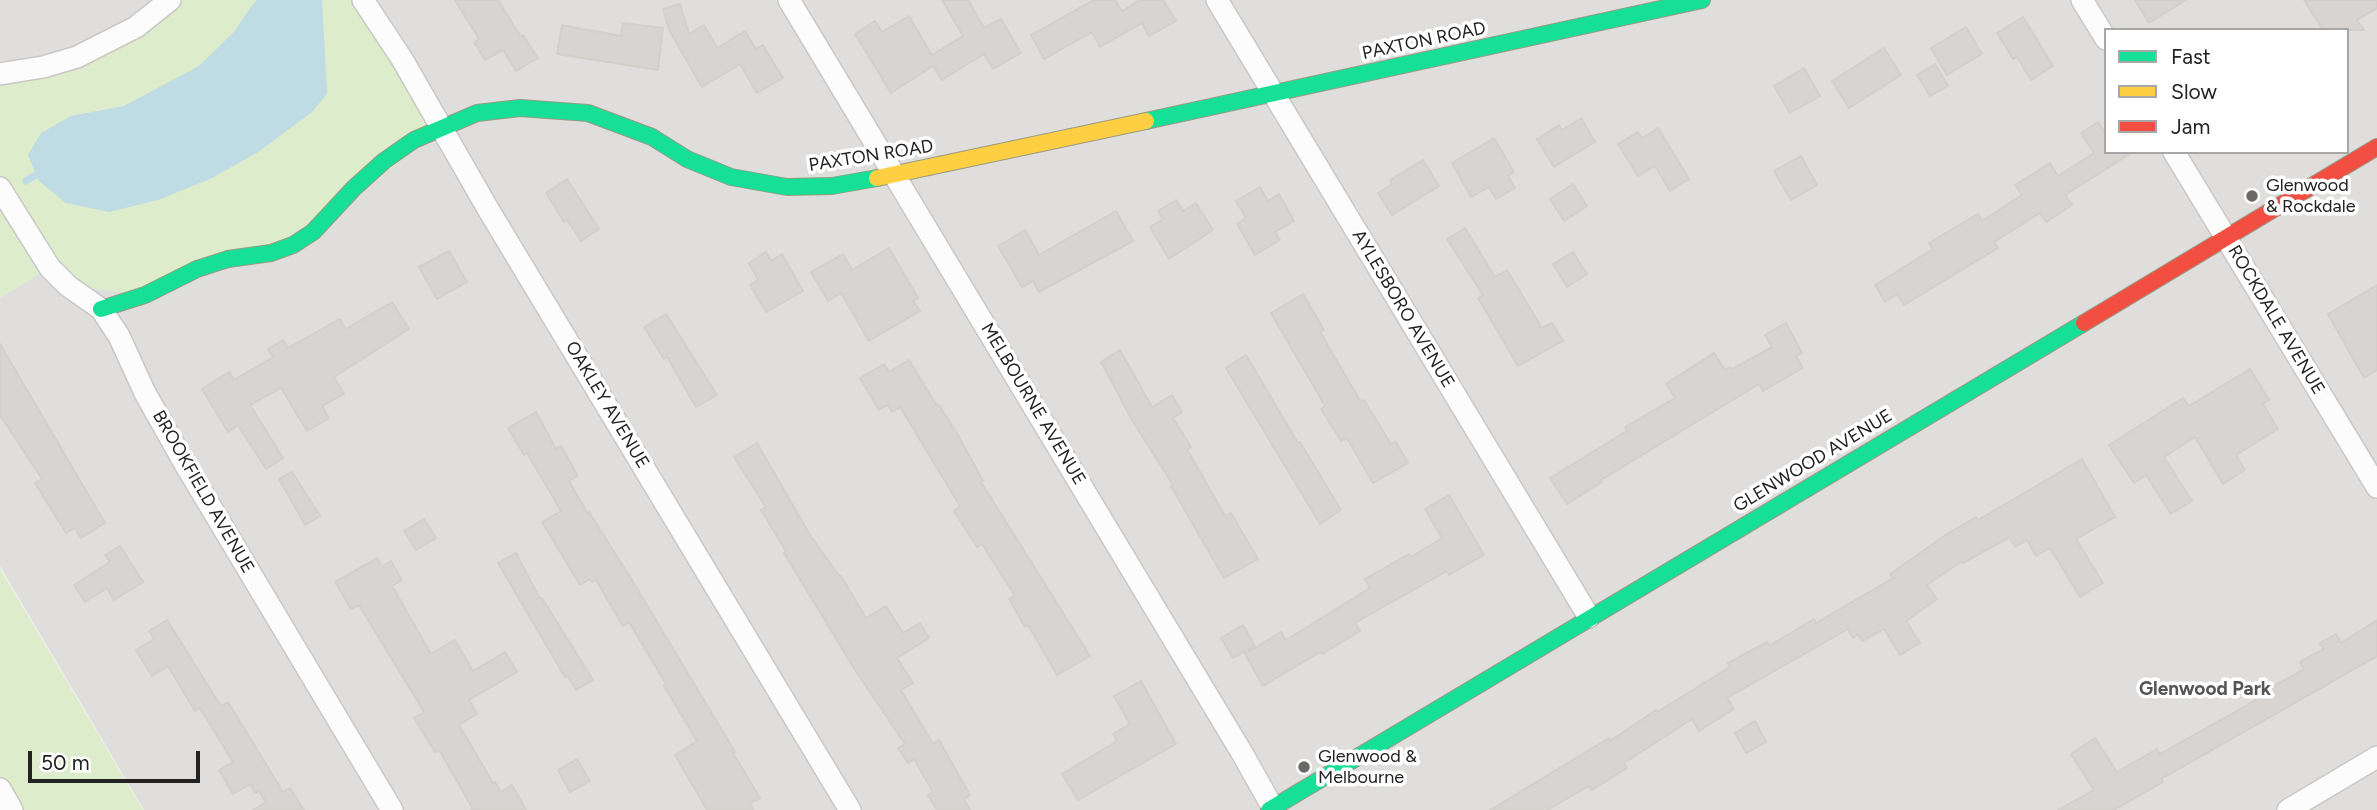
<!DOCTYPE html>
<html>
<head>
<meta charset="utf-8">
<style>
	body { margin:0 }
	#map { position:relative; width:2377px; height:810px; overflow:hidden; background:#f0eeeb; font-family:Figtree,sans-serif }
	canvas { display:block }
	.legend { position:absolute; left:2104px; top:28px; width:245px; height:126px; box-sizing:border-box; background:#fff; border:2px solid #a7a7a7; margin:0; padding:9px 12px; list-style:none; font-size:21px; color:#222 }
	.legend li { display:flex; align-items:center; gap:14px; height:35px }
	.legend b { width:35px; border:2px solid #a7a7a7 }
	.scale { position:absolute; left:28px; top:751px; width:172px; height:32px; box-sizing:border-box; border:4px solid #222; border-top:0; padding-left:9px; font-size:21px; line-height:24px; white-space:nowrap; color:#222; -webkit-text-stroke:5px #fff; paint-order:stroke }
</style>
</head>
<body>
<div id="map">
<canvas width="2377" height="810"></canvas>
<ul class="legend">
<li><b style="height:9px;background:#16e098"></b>Fast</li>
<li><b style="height:9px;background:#ffcf43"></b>Slow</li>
<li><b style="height:9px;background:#f24e42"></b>Jam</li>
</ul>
<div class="scale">50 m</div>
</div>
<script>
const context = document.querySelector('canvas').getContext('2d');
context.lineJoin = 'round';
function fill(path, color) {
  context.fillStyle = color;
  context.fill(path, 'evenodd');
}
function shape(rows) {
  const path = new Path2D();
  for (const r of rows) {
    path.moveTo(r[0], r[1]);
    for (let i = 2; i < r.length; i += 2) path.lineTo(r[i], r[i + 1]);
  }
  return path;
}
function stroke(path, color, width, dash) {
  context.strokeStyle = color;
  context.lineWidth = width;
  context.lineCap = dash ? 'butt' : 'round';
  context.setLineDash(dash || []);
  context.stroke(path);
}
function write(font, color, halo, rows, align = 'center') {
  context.font = font + ' Figtree,sans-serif';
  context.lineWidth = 7;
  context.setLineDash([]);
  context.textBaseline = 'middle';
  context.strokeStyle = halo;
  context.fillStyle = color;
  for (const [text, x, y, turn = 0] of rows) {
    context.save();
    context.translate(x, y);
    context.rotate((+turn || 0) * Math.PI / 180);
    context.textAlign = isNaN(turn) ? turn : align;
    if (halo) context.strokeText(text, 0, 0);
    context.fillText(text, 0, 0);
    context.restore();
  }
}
const residential = shape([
	[0,0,2377,0,2377,810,144,810,0,566,0,298,50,267,0,188],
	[2106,30,2347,30,2347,152,2106,152]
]);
const grass = shape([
	[170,0,256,0,234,32,199,66,124,106,71,116,28,155,39,181,158,200,212,178,258,152,311,112,327,93,322,0,363,0,442,128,313,232,145,295,68,286,50,268,0,298,0,74,43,67],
	[0,569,143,810,12,810,0,789]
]);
const water = shape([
	[256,0,322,0,327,94,312,112,258,152,212,178,158,200,109,212,66,203,39,181,28,155,41,133,71,116,124,106,199,66,234,32]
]);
const stream = shape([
	[26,181,37,174]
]);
const building = shape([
	[455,0,498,0,521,37,523,35,538,58,516,71,503,50,485,60,474,42,479,39,455,0],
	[942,0,968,0,984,28,1001,19,1021,53,993,69,984,54,942,80,933,66,891,93,855,34,875,21,882,32,909,16,932,55,963,36,942,0],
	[1094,0,1115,0,1122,11,1140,0,1163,0,1176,21,1149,36,1142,23,1100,47,1092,32,1044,59,1031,35,1094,0],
	[2135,0,2186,0,2149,23,2135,0],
	[2304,0,2377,0,2377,8,2357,20,2364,30,2323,30,2304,0],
	[680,4,689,34,704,25,717,48,745,31,756,49,763,45,783,78,757,93,740,64,702,87,669,30,663,9,680,4],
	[2023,17,2053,66,2031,80,2017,57,2013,59,1997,33,2023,17],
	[623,23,663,28,658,70,557,54,562,25,621,36,623,23],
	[1966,27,1982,54,1947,75,1931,48,1966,27],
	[1884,48,1901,75,1849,108,1832,81,1884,48],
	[1935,64,1948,86,1930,96,1917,75,1935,64],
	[1804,68,1820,96,1790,113,1774,86,1804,68],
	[1581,118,1595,142,1554,167,1537,139,1559,125,1562,130,1581,118],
	[2098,122,2106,135,2106,152,2133,152,2065,195,2072,205,2046,222,2040,213,1994,242,1998,248,1904,305,1897,294,1885,302,1875,285,1933,249,1929,243,1978,214,1982,221,2022,195,2015,185,2050,163,2058,176,2094,153,2081,133,2098,122],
	[1658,128,1689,179,1670,191,1655,166,1638,176,1618,144,1638,132,1642,138,1658,128],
	[1494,138,1514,172,1508,176,1515,188,1496,199,1489,187,1471,197,1452,163,1494,138],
	[1801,156,1817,185,1791,200,1774,171,1801,156],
	[1423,160,1439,186,1392,215,1378,193,1392,184,1390,180,1423,160],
	[567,179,599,229,581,241,567,220,564,222,546,193,567,179],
	[1573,184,1587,206,1564,221,1550,199,1573,184],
	[1260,187,1268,201,1279,194,1294,221,1275,232,1280,240,1255,255,1237,224,1246,218,1236,201,1260,187],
	[1176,200,1183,211,1196,203,1213,230,1169,259,1150,227,1163,219,1158,211,1176,200],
	[1116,211,1133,241,1039,292,1033,281,1022,287,998,246,1025,230,1039,255,1116,211],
	[1465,228,1495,277,1507,270,1542,328,1552,323,1563,341,1518,366,1478,298,1483,295,1447,239,1465,228],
	[889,248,918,298,913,301,920,311,869,341,841,293,828,301,811,272,843,254,852,270,889,248],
	[449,251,467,282,437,299,419,267,449,251],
	[766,252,771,261,782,254,803,291,766,312,750,285,758,280,749,263,766,252],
	[1573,252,1587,274,1567,287,1553,264,1573,252],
	[2377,285,2377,370,2364,378,2328,314,2377,285],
	[1303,294,1324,330,1320,332,1361,402,1364,400,1391,444,1396,442,1408,463,1373,483,1347,438,1341,441,1321,409,1325,406,1271,313,1303,294],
	[392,302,409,329,334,377,344,394,322,406,329,418,307,431,281,388,250,405,283,458,266,469,238,425,228,432,202,389,229,372,234,380,273,357,268,349,283,340,288,348,340,319,346,329,392,302],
	[666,314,717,395,696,407,667,357,664,359,644,327,666,314],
	[1786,323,1802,353,1796,356,1803,368,1763,391,1759,384,1601,480,1602,482,1567,504,1550,478,1627,431,1625,427,1675,398,1666,384,1698,363,1714,353,1725,370,1730,367,1732,369,1772,347,1765,335,1786,323],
	[0,344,105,523,81,538,75,528,66,533,35,483,42,479,0,415,0,344],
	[1120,350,1152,407,1172,395,1182,412,1173,418,1191,447,1187,449,1225,516,1231,513,1258,559,1224,578,1171,486,1173,485,1132,420,1101,362,1120,350],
	[1246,355,1298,443,1300,442,1341,510,1320,524,1226,368,1246,355],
	[909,360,937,406,939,405,958,435,983,481,981,482,1090,656,1057,675,1028,625,1025,627,1009,599,1015,596,982,544,977,547,954,511,960,506,900,407,892,412,887,405,879,410,860,378,884,364,889,372,909,360],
	[2250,369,2269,400,2263,404,2278,429,2236,455,2245,470,2223,484,2195,437,2164,457,2192,501,2171,514,2146,475,2134,483,2109,445,2183,398,2189,406,2250,369],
	[536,412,556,449,561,446,578,476,569,481,588,514,589,512,630,577,735,752,733,753,760,798,750,803,753,810,707,810,675,755,697,741,664,686,666,684,629,622,623,626,596,580,592,582,590,579,580,585,542,522,561,511,527,453,524,455,508,428,536,412],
	[757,443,810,535,840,577,841,576,866,618,886,606,903,633,920,623,929,638,897,658,913,683,901,690,933,744,939,740,970,795,964,799,970,810,937,810,928,795,933,792,914,759,908,763,898,748,905,744,855,670,784,553,786,551,761,510,766,507,734,457,757,443],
	[2082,459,2115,517,2076,539,2103,583,2080,597,2050,548,2036,556,2027,540,2015,547,2010,537,1963,563,1962,561,1927,585,1937,599,1906,621,1920,643,1900,655,1884,629,1862,641,1858,634,1853,638,1848,629,1727,698,1734,709,1699,731,1692,719,1624,763,1627,768,1592,790,1589,786,1547,810,1490,810,1609,738,1610,741,1656,710,1657,712,1730,667,1728,663,1767,642,1769,646,1814,619,1816,623,1893,578,1890,574,1947,534,1976,517,1978,520,2082,459],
	[292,472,320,516,305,525,279,479,292,472],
	[1449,495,1484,555,1449,575,1447,571,1355,623,1360,631,1322,654,1320,652,1263,686,1245,654,1281,632,1286,640,1370,588,1365,579,1409,554,1411,557,1442,538,1425,509,1449,495],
	[424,519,436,538,416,550,404,531,424,519],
	[120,546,143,582,114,600,107,588,85,602,74,585,110,562,105,555,120,546],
	[516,553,540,599,542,598,593,680,576,690,568,676,565,677,498,563,516,553],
	[377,558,382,567,391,561,402,580,392,586,431,654,455,640,473,671,505,652,517,672,469,700,477,714,459,725,493,783,495,782,501,792,512,785,526,810,471,810,473,809,439,750,435,752,414,718,424,712,359,605,351,609,335,582,377,558],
	[167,620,221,706,228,702,283,792,290,788,304,810,253,810,266,802,259,791,255,793,250,784,233,794,219,770,233,762,200,708,195,711,168,666,152,676,136,650,154,639,149,631,167,620],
	[2377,620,2377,656,2367,662,2161,779,2163,782,2114,810,2058,810,2094,790,2071,754,2095,738,2117,772,2157,749,2160,754,2256,700,2254,697,2304,669,2300,662,2323,649,2320,643,2336,634,2341,643,2377,620],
	[1243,625,1255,646,1233,658,1221,638,1243,625],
	[1141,681,1176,744,1078,800,1062,774,1117,741,1113,734,1130,724,1114,696,1141,681],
	[1755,721,1766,742,1746,753,1735,733,1755,721],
	[577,759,590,781,570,792,558,770,577,759]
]);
const street = shape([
	[363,0,402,59,488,209,850,810],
	[789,0,1242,753,1274,810],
	[1217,0,1589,617],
	[2082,0,2106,39],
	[0,74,43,67,77,57,136,27,170,0],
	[2174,152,2377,487],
	[0,188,50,268,68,286,101,309,119,336,145,393,185,464,392,810],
	[0,789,12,810],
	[2288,810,2377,757]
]);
const fast = shape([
	[1146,121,1702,0],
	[101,309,145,295,197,269,228,259,271,253,293,245,313,232,354,188,384,161,414,140,477,113,520,108,588,113,652,137,687,159,731,177,787,187,832,186,877,178],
	[1269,810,2084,323]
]);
const slow = shape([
	[877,178,1146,121]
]);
const jam = shape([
	[2084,323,2377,147]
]);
const markers = [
	[2252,196,7,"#6a6968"],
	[1304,767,7,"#6a6968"]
];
const streetNames = [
	["PAXTON ROAD",1424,41,-12],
	["PAXTON ROAD",871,156,-9],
	["AYLESBORO AVENUE",1403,309,59],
	["ROCKDALE AVENUE",2276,320,59],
	["MELBOURNE AVENUE",1033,404,59],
	["OAKLEY AVENUE",607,405,59],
	["GLENWOOD AVENUE",1813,461,-31],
	["BROOKFIELD AVENUE",203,492,60]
];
const poiNames = [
	["Glenwood",2266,186],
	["& Rockdale",2266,207],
	["Glenwood &",1318,757],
	["Melbourne",1318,778]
];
const neighbourhoodNames = [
	["Glenwood Park",2205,689]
];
fill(residential, '#dfdedc');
fill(grass, '#ddeccb');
fill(water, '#bfdbe3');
stroke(stream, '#bfdbe3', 7);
fill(building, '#d7d4d2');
stroke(building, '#d3d0cc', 2);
stroke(street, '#c9c8c7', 24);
stroke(fast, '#999a82', 18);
stroke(slow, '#999a82', 18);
stroke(jam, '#999a82', 18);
stroke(street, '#fdfcfc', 21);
stroke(fast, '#16e098', 16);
stroke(slow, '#ffcf43', 16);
stroke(jam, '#f24e42', 16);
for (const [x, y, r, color] of markers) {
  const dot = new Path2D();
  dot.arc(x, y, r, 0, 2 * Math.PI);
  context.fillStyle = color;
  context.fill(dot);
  stroke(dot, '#fff', 2.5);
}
write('18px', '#222', '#fff', streetNames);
write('18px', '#222', '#fff', poiNames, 'left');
write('bold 19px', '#555', '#fff', neighbourhoodNames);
</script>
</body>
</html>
